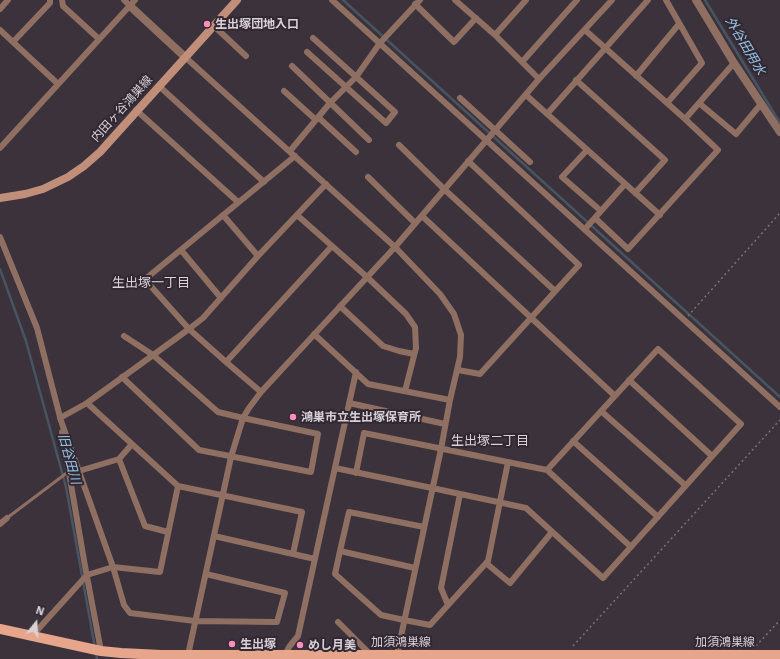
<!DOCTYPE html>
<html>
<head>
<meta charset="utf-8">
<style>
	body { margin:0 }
	#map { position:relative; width:780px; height:659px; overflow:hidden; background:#3b323c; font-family:"Work Sans",sans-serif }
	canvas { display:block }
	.north { position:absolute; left:16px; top:603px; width:40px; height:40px; -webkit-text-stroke:3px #312832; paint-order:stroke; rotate:18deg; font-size:11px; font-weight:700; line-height:16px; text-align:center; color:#d8d1d8 }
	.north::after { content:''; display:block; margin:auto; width:14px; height:18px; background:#d8d1d8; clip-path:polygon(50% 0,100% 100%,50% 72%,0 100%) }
</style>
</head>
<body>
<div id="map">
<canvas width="780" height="659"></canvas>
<div class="north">N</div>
</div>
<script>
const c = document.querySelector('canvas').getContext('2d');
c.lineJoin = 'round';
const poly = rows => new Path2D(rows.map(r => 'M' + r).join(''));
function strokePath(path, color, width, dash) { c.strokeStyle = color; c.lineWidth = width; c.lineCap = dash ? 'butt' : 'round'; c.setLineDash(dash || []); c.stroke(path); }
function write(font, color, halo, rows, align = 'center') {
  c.font = font + ' "Work Sans","Noto Sans JP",sans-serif'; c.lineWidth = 4; c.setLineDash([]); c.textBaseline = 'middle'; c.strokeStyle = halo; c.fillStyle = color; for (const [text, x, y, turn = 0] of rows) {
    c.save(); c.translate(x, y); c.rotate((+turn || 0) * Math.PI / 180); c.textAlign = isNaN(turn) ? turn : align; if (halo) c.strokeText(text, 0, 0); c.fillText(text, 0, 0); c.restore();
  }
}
strokePath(poly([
	[343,0,780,397],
	[705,0,780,123],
	[0,269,26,341,66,487,95,648],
	[96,653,97,659]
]), '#475462', 2.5);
strokePath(poly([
	[688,316,780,213],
	[573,646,780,420],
	[756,646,780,620]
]), '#7a717a', 1.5, [2, 3]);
strokePath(poly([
	[7,518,68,472]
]), '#8f6f62', 3);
strokePath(poly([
	[62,0,63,6,99,39],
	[124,0,130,6],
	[332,0,780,407],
	[455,0,495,35,539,79],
	[666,0,702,63,667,103],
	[415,4,454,42,476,18],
	[0,9,8,0],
	[214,26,246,56],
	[0,30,58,84],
	[585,30,685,119,718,150,628,249,595,218],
	[495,35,526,0],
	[13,42,50,3,50,0],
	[307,52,386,123,395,112,313,38],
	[185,57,395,247,440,294,454,314,461,335,460,357,450,400,441,449,397,655],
	[522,62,577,0],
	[292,66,369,140],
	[636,76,679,24],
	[576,80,665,160,635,193],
	[159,86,264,182],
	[284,91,316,120],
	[526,95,660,215],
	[460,98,530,162],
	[699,103,736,134,761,104],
	[136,110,238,202],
	[547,114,648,0],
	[318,117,356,152],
	[685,119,734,63],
	[399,145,444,189,555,291],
	[0,148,135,0],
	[587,150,562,177,601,211],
	[290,151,330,103,356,77,380,43,420,0],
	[368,177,415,223],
	[223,215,258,256],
	[297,215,367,277,406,314,415,327,416,348,405,391],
	[422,216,615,396],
	[585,229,625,184],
	[0,237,37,328,61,421],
	[181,250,221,298],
	[340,306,383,346,399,351,414,354],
	[314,334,368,384,450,400],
	[226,362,332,246],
	[458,370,480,374,579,265,468,161],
	[122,377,199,450,311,472,318,434,243,418,218,412,153,355,124,336],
	[629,380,712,456],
	[261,392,226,362,189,329,148,283,147,279,149,276,295,156],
	[87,403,178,486,302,512,293,554],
	[349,403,445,424],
	[601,411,685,485],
	[60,418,113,567,124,605,130,613,195,621,277,622,285,593,206,574],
	[60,418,87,403,189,329,203,318,258,256,326,184],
	[62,432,85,566,101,651],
	[573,441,658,517],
	[119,459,145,526,168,532],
	[335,468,432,488,526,508,603,578,741,424,658,349,547,470],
	[79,471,119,459,132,444],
	[356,473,364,433,547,470,631,547],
	[0,524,7,518],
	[214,536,315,559],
	[340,551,335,574,381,615,404,620,430,625,488,561,508,462],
	[486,563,510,583,552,532],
	[415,568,340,551,349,512,424,527],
	[448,605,441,588,460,494],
	[338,622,371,655],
	[32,636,87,575,113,567,160,572,178,486],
	[188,655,231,457,243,418,249,408,261,392,395,247,539,79,612,0],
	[285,655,289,647,298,636,356,372]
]), '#8f6f62', 6);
strokePath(poly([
	[696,0,734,63,780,132],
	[130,6,185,57]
]), '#8f6f62', 8);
strokePath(poly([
	[0,198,25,194,43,189,68,177,84,166,100,152,237,0]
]), '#c18e7a', 8);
strokePath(poly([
	[0,629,101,651,121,653,161,655,780,655]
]), '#e7a68c', 10);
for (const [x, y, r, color] of [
	[207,24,4,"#fe8ebc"],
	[293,417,4,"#fe8ebc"],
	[232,644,4,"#fe8ebc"],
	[300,645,4,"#fe8ebc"]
]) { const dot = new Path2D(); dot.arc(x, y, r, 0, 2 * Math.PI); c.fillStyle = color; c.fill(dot); strokePath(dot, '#312832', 1.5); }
write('bold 12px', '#d8d1d8', '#312832', [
	["生出塚団地入口",215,24],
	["鴻巣市立生出塚保育所",301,417],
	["生出塚",240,644],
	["めし月美",308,645]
], 'left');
write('12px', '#d8d1d8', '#312832', [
	["内田ヶ谷鴻巣線",122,109,-48],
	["加須鴻巣線",401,642],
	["加須鴻巣線",725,642]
]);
write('italic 13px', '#97c5e9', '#312832', [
	["外谷田用水",745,46,59],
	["旧谷田川",69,459,75]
]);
write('13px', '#d8d1d8', '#312832', [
	["生出塚一丁目",151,283],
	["生出塚二丁目",490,441]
]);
</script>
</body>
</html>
